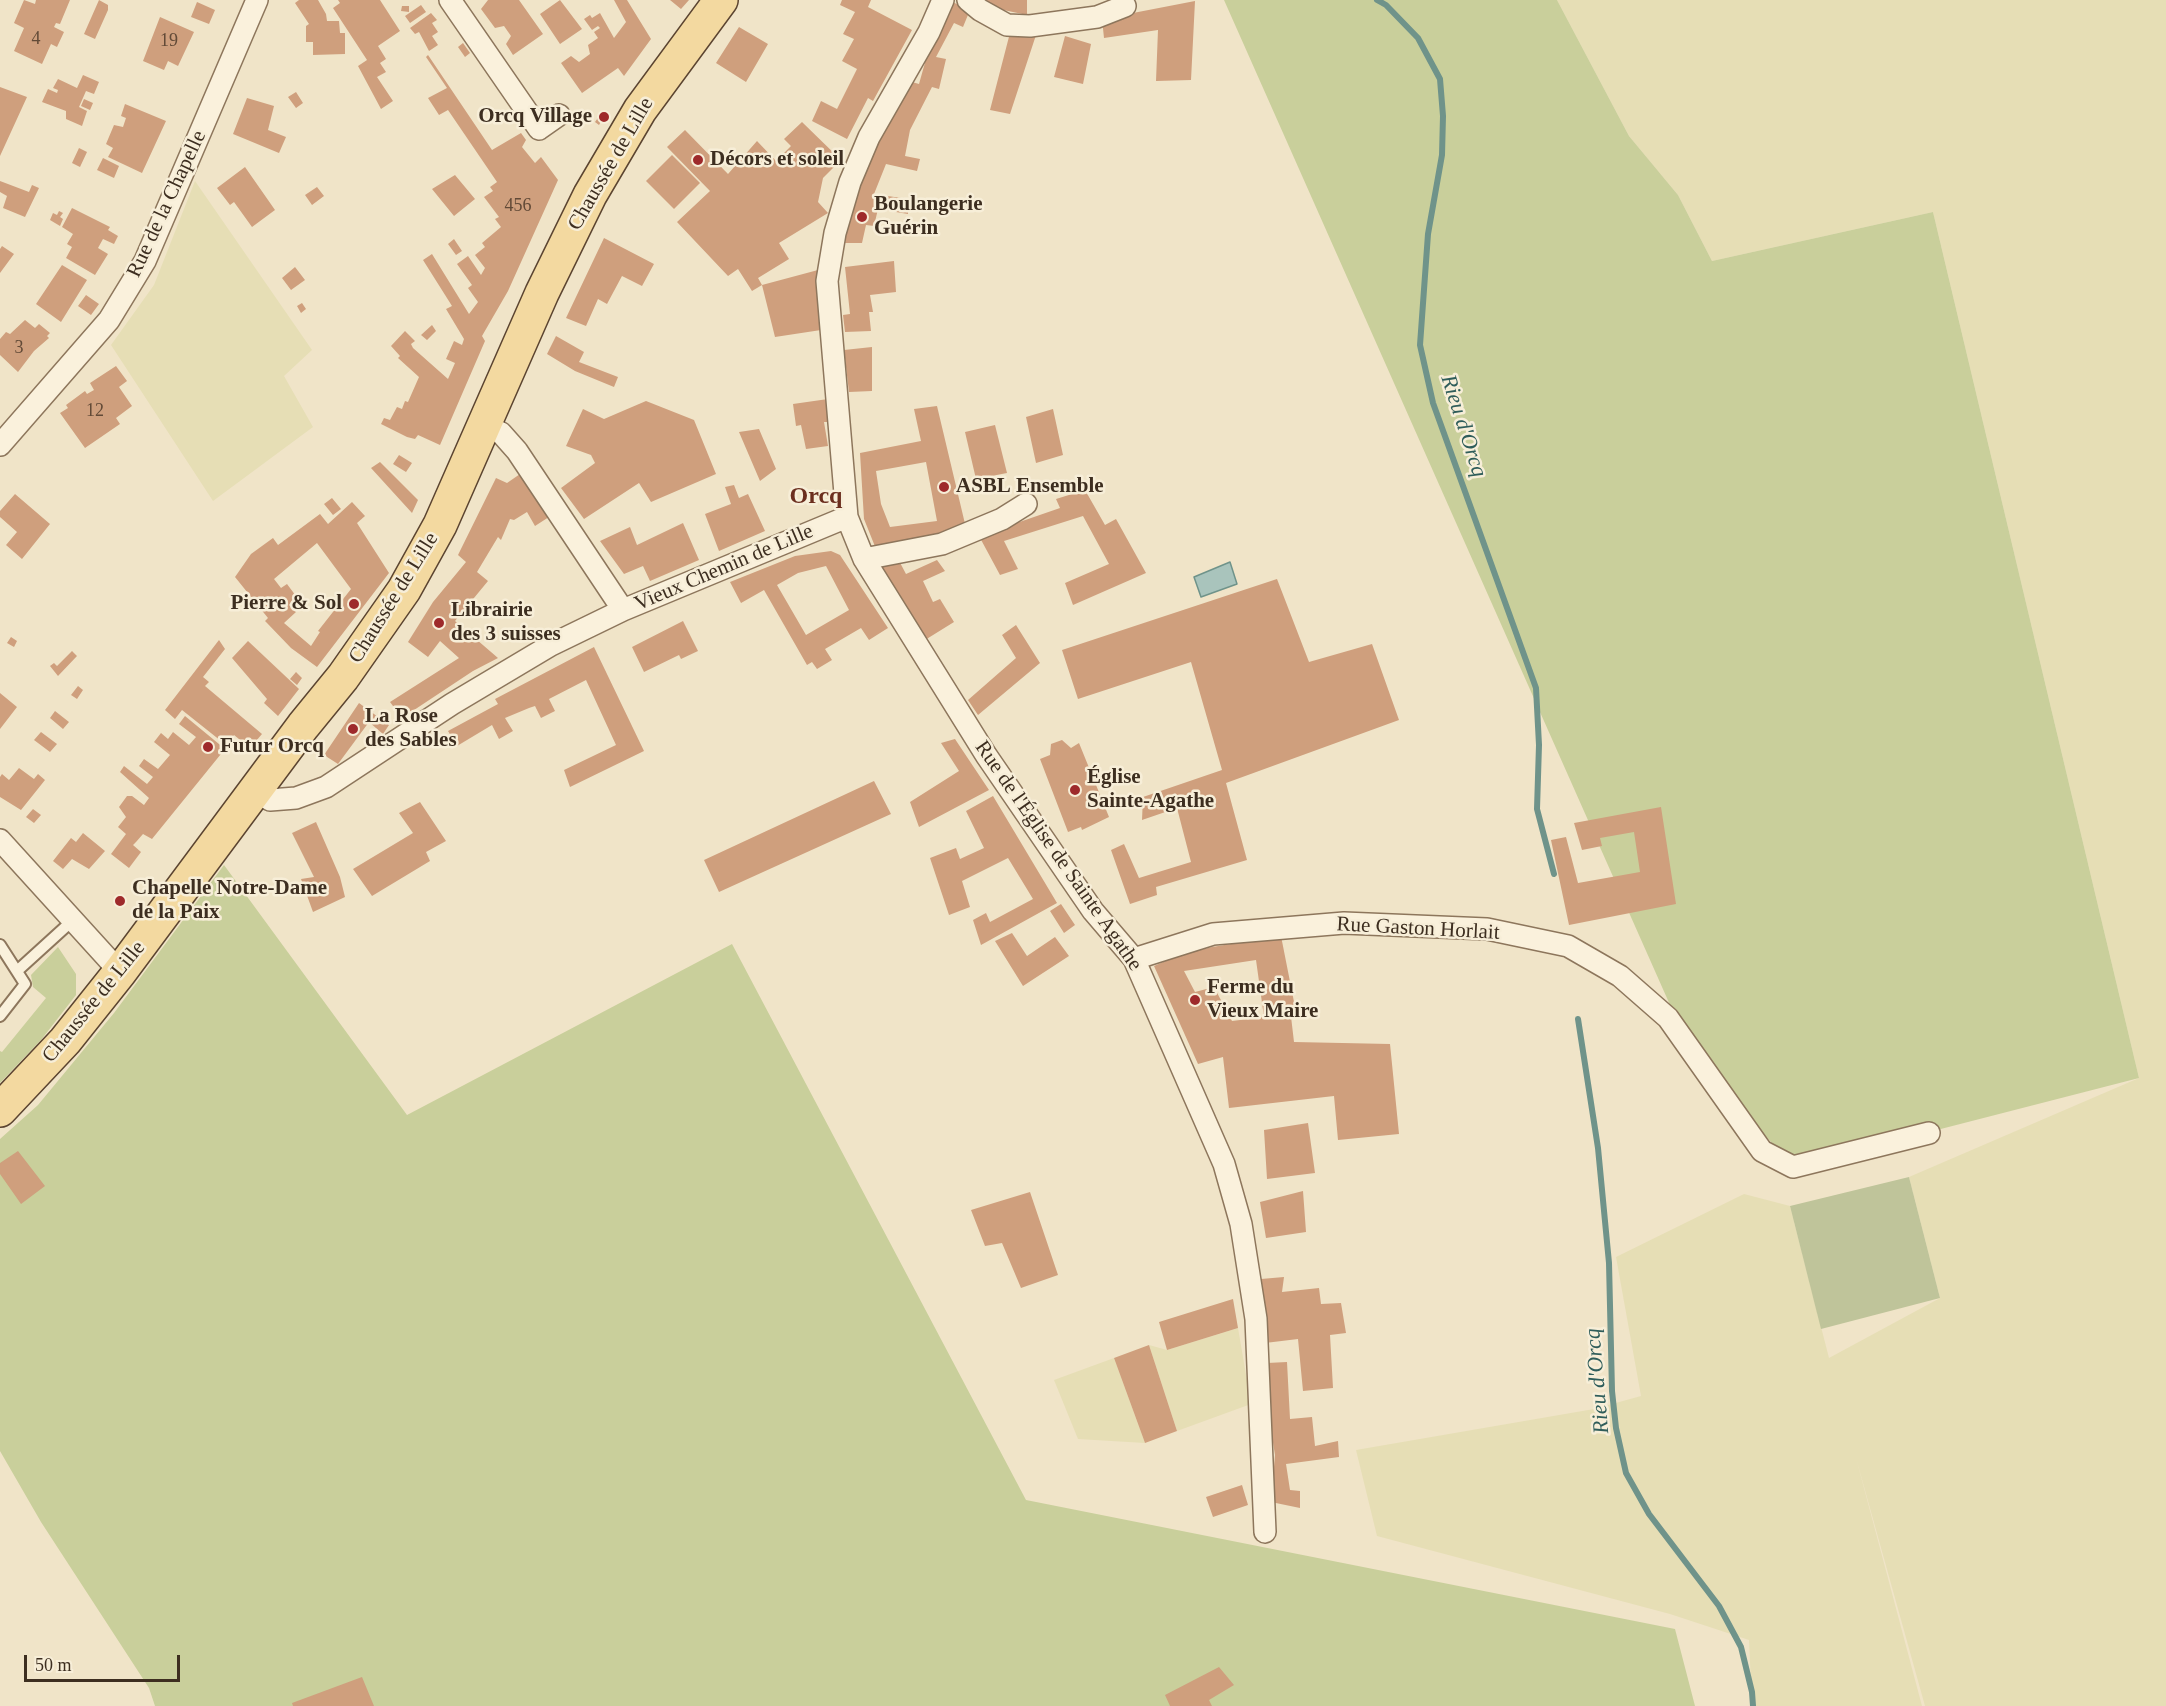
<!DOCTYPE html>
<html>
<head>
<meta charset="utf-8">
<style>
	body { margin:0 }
	#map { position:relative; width:2166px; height:1706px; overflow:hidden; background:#f0e4c8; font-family:Georgia,serif }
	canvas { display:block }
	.scale { position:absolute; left:24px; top:1655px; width:156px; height:27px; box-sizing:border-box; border:3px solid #3d2e20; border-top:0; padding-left:8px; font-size:18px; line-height:21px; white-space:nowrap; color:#3d2e20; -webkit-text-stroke:4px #f7eed8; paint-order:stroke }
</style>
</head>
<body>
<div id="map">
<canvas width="2166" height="1706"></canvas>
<div class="scale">50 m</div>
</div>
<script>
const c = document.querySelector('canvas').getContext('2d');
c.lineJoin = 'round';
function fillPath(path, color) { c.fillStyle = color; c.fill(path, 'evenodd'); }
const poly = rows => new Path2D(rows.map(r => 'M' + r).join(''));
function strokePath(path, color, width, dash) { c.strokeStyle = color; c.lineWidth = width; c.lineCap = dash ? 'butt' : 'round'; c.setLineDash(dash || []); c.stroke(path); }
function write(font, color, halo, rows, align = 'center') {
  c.font = font + ' Georgia,serif'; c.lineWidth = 5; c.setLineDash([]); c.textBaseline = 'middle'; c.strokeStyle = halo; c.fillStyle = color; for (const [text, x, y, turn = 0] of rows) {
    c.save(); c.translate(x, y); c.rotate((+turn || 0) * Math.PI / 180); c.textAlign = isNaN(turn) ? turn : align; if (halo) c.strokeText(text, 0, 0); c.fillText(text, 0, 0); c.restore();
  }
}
fillPath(poly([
	[1557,0,2166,0,2166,1706,1925,1706,1856,1458,1922,1706,1752,1706,1749,1640,1670,1614,1377,1536,1356,1450,1594,1409,1641,1396,1616,1257,1744,1194,1790,1206,1829,1358,1940,1298,1909,1177,2139,1078,1933,212,1712,261,1678,195,1629,136],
	[195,181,312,350,284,376,313,427,213,501,111,345,154,285],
	[1238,1328,1251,1404,1177,1431,1149,1345,1167,1350],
	[1114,1358,1145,1443,1078,1439,1054,1380]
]), '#e6deb5');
fillPath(poly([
	[1224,0,1557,0,1629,136,1678,195,1712,261,1933,212,2139,1078,1793,1167,1690,1050],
	[224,865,407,1115,732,944,1026,1500,1675,1629,1695,1706,155,1706,149,1688,41,1522,0,1451,0,1139,38,1105,114,1013],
	[58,947,76,974,76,995,41,1040,0,1083,0,1051,2,1052,46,998,33,987,31,975]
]), '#c9cf9b');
fillPath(poly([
	[1909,1177,1940,1298,1821,1329,1790,1206]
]), '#bfc49a');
const water = poly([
	[1230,562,1237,584,1201,597,1194,577,1230,562]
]);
fillPath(water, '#a9c4bc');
strokePath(water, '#6f938a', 1.5);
strokePath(poly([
	[1377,0,1386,5,1418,38,1440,79,1443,116,1442,155,1428,234,1420,345,1433,403,1536,688,1539,745,1537,809,1554,874],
	[1578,1019,1598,1148,1609,1263,1612,1391,1616,1428,1626,1473,1649,1514,1719,1606,1741,1647,1752,1692,1753,1706]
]), '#6f938a', 6);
fillPath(poly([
	[24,0,35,4,36,0,70,0,60,24,56,23,54,27,64,32,57,47,51,44,42,64,14,51,24,28,14,23],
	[99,0,108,5,108,10,95,39,84,34],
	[299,0,318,0,326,14,327,21,339,21,340,33,345,33,345,54,313,55,313,42,306,42,306,26,309,24,295,3],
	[338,0,380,0,400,31,378,46,386,59,380,63,386,72,377,77,393,101,381,109,358,66,367,60,333,8,340,3],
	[488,0,519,0,543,34,513,55,506,44,511,36,504,26,495,28,481,9],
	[560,0,582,29,560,44,540,14],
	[614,0,627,0,651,39,624,76,618,68,582,93,561,63,571,56,579,62,590,54,588,45,598,38,594,32,600,28,598,26,592,30,584,19,590,15,592,18,600,13,614,38,626,22],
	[670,0,689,0,681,9],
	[842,0,871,0,868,7,912,30,873,101,868,98,847,139,812,121,821,101,837,109,857,69,842,61,854,39,843,34,855,12,840,5],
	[948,0,970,10,963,27,954,23,936,57,946,59,939,89,932,87,910,130,905,156,920,159,917,171,886,164,874,194,908,199,908,214,878,209,874,226,866,225,862,243,845,243,851,204,905,80,919,84,928,52],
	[980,0,1027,0,1027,15,980,5],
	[1195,1,1191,80,1156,81,1158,30,1104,38,1102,19],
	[197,2,215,10,209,24,191,17],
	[421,5,426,12,410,23,405,16],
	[402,6,409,6,409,12,401,11],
	[431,13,437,20,432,23,438,32,432,36,438,45,429,51,419,32,415,34,410,28],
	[160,17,194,32,178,66,168,61,164,70,143,61],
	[739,27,768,44,746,82,716,63],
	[1011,29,1037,32,1010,114,990,110],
	[1065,36,1091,44,1083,84,1054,77],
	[463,43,470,53,465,57,458,47],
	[428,55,492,150,521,133,526,140,522,147,535,163,541,157,558,180,508,291,482,336,485,341,440,445,418,435,415,439,407,437,381,424,384,418,390,420,397,407,402,409,405,401,408,402,419,377,398,358,400,356,391,346,405,331,415,341,411,344,413,348,448,379,455,363,446,359,454,341,462,345,464,339,446,309,452,306,423,260,432,254,469,314,478,302,468,288,472,285,457,264,468,256,481,275,485,268,475,255,485,247,482,243,501,227,495,219,499,217,484,197,493,191,490,187,497,182,448,110,439,115,428,98,447,88,426,57],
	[83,75,99,82,94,94,86,91,79,107,87,111,82,126,66,119,66,111,42,102,48,89,57,93,58,90,53,88,58,79,77,88],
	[0,87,27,97,0,156],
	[296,92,303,103,296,108,288,97],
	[247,98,274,106,268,130,286,137,279,153,233,134],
	[84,99,93,103,90,110,81,106],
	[125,104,166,121,142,173,108,157,113,148,106,144,114,125,123,127,126,118,121,116],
	[600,115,603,118,599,125,595,122],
	[802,122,841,160,823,178,818,202,828,213,779,243,789,259,758,278,762,285,752,291,738,269,728,276,677,222,710,191,667,147,685,130,728,174,757,141,776,161,791,146,784,139],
	[79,148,87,152,80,167,72,163],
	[672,155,700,183,674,209,646,181],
	[103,158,119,166,114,178,97,170],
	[245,167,275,210,252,227,234,202,230,205,217,188],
	[455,175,475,199,454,216,432,189],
	[0,181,29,192,32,185,39,188,25,217,3,208,7,196,0,192],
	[317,187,324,196,312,205,305,195],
	[72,208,110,227,108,230,118,236,114,244,103,239,98,248,108,254,95,275,66,258,72,247,67,244,73,234,62,227],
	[59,211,63,213,60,217,63,219,60,226,50,220,53,213,57,215],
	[604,238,654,264,642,286,622,276,607,304,598,299,586,326,566,318],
	[454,239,462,251,456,255,448,244],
	[2,246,14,254,0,273,0,249],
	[894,261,896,292,870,295,873,312,869,312,871,331,845,332,843,315,850,314,845,267],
	[62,265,87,280,61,322,36,304],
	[295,267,305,280,291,290,282,278],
	[818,270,821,330,775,337,762,285],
	[86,295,99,304,91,315,78,306],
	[302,303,306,309,301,313,297,306],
	[25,320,35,328,39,324,50,333,47,336,49,338,34,351,18,372,0,355,0,339,6,332,10,334],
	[432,325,436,331,427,340,421,335],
	[556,336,584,352,579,362,618,377,614,387,575,371,547,354],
	[872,347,872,391,849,392,844,350],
	[116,366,127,381,119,387,132,406,116,418,120,424,85,448,60,413,68,408,66,405,85,391,87,394,94,390,90,383],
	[828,399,833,422,824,422,828,446,806,449,801,425,796,426,793,404],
	[646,401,694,420,716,474,651,502,639,483,584,519,561,488,595,463,591,455,566,446,583,409,604,419],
	[937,406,966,528,876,549,864,519,860,453,921,441,914,409],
	[926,462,937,521,890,527,881,504,876,471],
	[1053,409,1063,455,1036,463,1026,417],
	[995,425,1007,473,976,479,965,432],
	[759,429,776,469,760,481,739,432],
	[399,455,412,463,406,472,393,464],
	[380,462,418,500,412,513,371,468],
	[523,472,552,515,535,526,527,512,514,520,510,519,501,540,498,537,477,572,488,581,455,621,498,658,473,671,402,718,390,702,459,658,440,641,428,657,408,642,433,602,466,562,458,555,496,478,507,483],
	[734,485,739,498,748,494,765,531,719,551,705,514,731,504,725,487],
	[1085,490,1105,525,1116,519,1146,573,1073,605,1065,583,1109,564,1083,516,1004,541,1018,569,1000,575,979,536,1060,508,1056,499],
	[15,494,50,524,22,559,6,545,17,532,0,517,0,511],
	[332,498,341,509,333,515,324,504],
	[352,502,365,516,357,523,389,573,317,667,291,648,267,623,265,621,268,618,235,577,251,554,273,538,278,545,320,514,328,524],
	[317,543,351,589,318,631,320,632,311,646,284,623,296,612,289,605,296,596,287,584,281,588,274,579],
	[683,523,699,560,650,581,643,566,624,574,600,541,630,527,637,545],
	[831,551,840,555,888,628,869,640,861,628,825,649,832,660,817,669,812,662,807,665,764,590,741,603,730,582,795,556],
	[826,566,849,610,806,635,777,585,798,573],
	[897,557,906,574,937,560,945,571,923,581,933,602,940,599,954,622,925,640,881,565],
	[1277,579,1309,662,1372,644,1399,720,1226,783,1247,860,1156,887,1157,895,1130,904,1111,850,1124,844,1139,878,1191,862,1177,808,1142,820,1143,797,1222,770,1191,662,1078,699,1062,650],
	[683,621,698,651,681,659,679,655,644,672,632,647],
	[1016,625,1040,663,978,715,968,700,1016,658,1002,635],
	[11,637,17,641,14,647,7,643],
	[219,640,225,649,203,677,209,682,205,686,262,734,250,748,234,735,226,745,182,710,175,719,165,710],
	[248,641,299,689,278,716,264,703,267,699,232,658],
	[594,647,644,751,570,787,564,770,616,745,586,680,549,699,555,711,541,718,535,706,529,708,505,718,513,731,499,739,492,725,457,746,448,731,498,704,495,699],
	[72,651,77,656,58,676,50,666,54,663,57,666],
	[296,672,302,678,297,685,290,679],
	[78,686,83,690,77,699,71,695],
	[0,693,17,707,0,729],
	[359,703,389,725,383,734,369,722,338,764,324,755],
	[55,711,69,722,63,729,50,718],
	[185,716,225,749,152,839,143,834,136,842,133,845,141,852,129,868,111,854,126,834,118,827,126,817,119,807,127,796,132,796,144,805,149,798,120,772,124,766,147,784,153,777,139,766,144,759,158,769,170,755,154,742,161,733,168,739,173,732,189,745,196,737,179,724],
	[41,732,57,744,50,752,34,740],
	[955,739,989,790,919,827,910,802,959,771,941,743],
	[1062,740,1071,748,1079,743,1109,817,1082,830,1081,827,1068,832,1040,759,1050,755,1051,744],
	[19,768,34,779,38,774,45,780,21,810,0,797,0,777,2,774,9,780],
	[874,781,891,814,719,892,704,860],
	[993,796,1057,903,981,945,973,920,986,913,990,922,1033,899,1008,858,962,881,970,907,949,915,930,858,956,848,960,859,984,848,966,811],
	[420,802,446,841,426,852,430,861,372,896,353,869,413,833,399,813],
	[1661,807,1676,904,1569,925,1551,840,1566,837,1578,883,1640,872,1634,832,1600,838,1602,846,1582,850,1574,823],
	[33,809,41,815,34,823,26,817],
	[316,822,340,877,345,897,313,912,301,879,314,877,292,833],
	[83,833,105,851,89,869,72,859,63,869,53,861,71,838,76,842],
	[1061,904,1075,925,1064,933,1050,911],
	[1012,933,1027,956,1055,937,1069,956,1023,986,995,941],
	[1281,936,1295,1007,1290,1008,1294,1042,1390,1044,1399,1134,1338,1140,1334,1096,1229,1108,1223,1057,1198,1064,1154,966,1177,956,1212,947],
	[1256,960,1264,1017,1232,1021,1214,987,1195,992,1184,971],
	[1308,1123,1315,1173,1267,1179,1264,1130],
	[18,1151,45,1186,21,1204,0,1174,0,1163],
	[1303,1191,1306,1232,1266,1238,1260,1202],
	[1030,1192,1058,1275,1021,1288,1002,1243,985,1246,971,1210],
	[1284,1277,1282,1292,1319,1288,1321,1304,1341,1303,1346,1333,1330,1335,1333,1388,1303,1391,1298,1339,1265,1343,1261,1279],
	[1233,1299,1238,1328,1167,1350,1159,1322],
	[1149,1345,1177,1431,1145,1443,1114,1358],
	[1287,1362,1290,1419,1312,1417,1315,1446,1338,1441,1339,1457,1286,1464,1290,1490,1300,1491,1300,1508,1271,1502,1275,1455,1270,1424,1267,1363],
	[1242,1485,1248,1505,1213,1517,1206,1497],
	[1219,1667,1234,1685,1209,1700,1212,1706,1170,1706,1165,1695],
	[362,1677,374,1706,293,1706,292,1703]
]), '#cf9f7d');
const service = poly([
	[0,945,25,984,0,1016],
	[17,971,72,921]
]);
const minor = poly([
	[450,0,539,129,559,115],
	[943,0,929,32,869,137,850,182,835,233,827,281,847,517,864,559,986,755,1093,911,1134,959,1224,1164,1241,1224,1256,1319,1265,1532],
	[968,0,980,10,1007,25,1030,26,1097,17,1125,6],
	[485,425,501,433,517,451,623,610],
	[0,445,109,320,145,261,257,0],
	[864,559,942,544,1002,519,1026,504],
	[255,791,270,800,296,798,326,787,452,704,551,645,623,610,847,517],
	[0,840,120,972],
	[1134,959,1213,934,1344,923,1487,929,1568,946,1620,976,1668,1018,1762,1151,1793,1167,1929,1133]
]);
const primary = poly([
	[0,1110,65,1041,120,972,303,726,343,677,404,590,440,525,542,293,590,195,640,110,721,0]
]);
strokePath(service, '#8d765c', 14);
strokePath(minor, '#8d765c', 24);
strokePath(primary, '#5b4430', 36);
strokePath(service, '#faf1dc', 10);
strokePath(minor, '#faf1dc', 21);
strokePath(primary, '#f3d9a0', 33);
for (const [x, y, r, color] of [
	[604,117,6,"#9e2a2b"],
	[698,160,6,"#9e2a2b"],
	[862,217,6,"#9e2a2b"],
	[944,487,6,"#9e2a2b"],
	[354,604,6,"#9e2a2b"],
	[439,623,6,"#9e2a2b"],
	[353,729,6,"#9e2a2b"],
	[208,747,6,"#9e2a2b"],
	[1075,790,6,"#9e2a2b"],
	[120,901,6,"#9e2a2b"],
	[1195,1000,6,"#9e2a2b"]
]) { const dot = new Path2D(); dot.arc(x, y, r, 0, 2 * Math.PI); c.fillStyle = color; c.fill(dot); strokePath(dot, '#f7eed8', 2); }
write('18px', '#624a37', null, [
	["4",36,39],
	["19",169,41],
	["456",518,206],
	["3",19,348],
	["12",95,411]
]);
write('bold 21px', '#3d2e20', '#f7eed8', [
	["Orcq Village",592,117,"right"],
	["Décors et soleil",710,160],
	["Boulangerie",874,205],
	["Guérin",874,229],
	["ASBL Ensemble",956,487],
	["Pierre & Sol",342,604,"right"],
	["Librairie",451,611],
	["des 3 suisses",451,635],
	["La Rose",365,717],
	["des Sables",365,741],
	["Futur Orcq",220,747],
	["Église",1087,778],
	["Sainte-Agathe",1087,802],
	["Chapelle Notre-Dame",132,889],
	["de la Paix",132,913],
	["Ferme du",1207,988],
	["Vieux Maire",1207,1012]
], 'left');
write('21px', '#3d2e20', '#f7eed8', [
	["Chaussée de Lille",611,164,-60],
	["Rue de la Chapelle",167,204,-65],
	["Vieux Chemin de Lille",724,568,-23],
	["Chaussée de Lille",394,598,-58],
	["Rue de l'Église de Sainte Agathe",1058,856,55],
	["Rue Gaston Horlait",1418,929,3],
	["Chaussée de Lille",94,1002,-51]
]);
write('italic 22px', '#2f5d5a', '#f7eed8', [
	["Rieu d'Orcq",1463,426,72],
	["Rieu d'Orcq",1598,1381,-95]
]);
write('bold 24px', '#6b2e1e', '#f7eed8', [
	["Orcq",816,497]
]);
</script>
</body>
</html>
